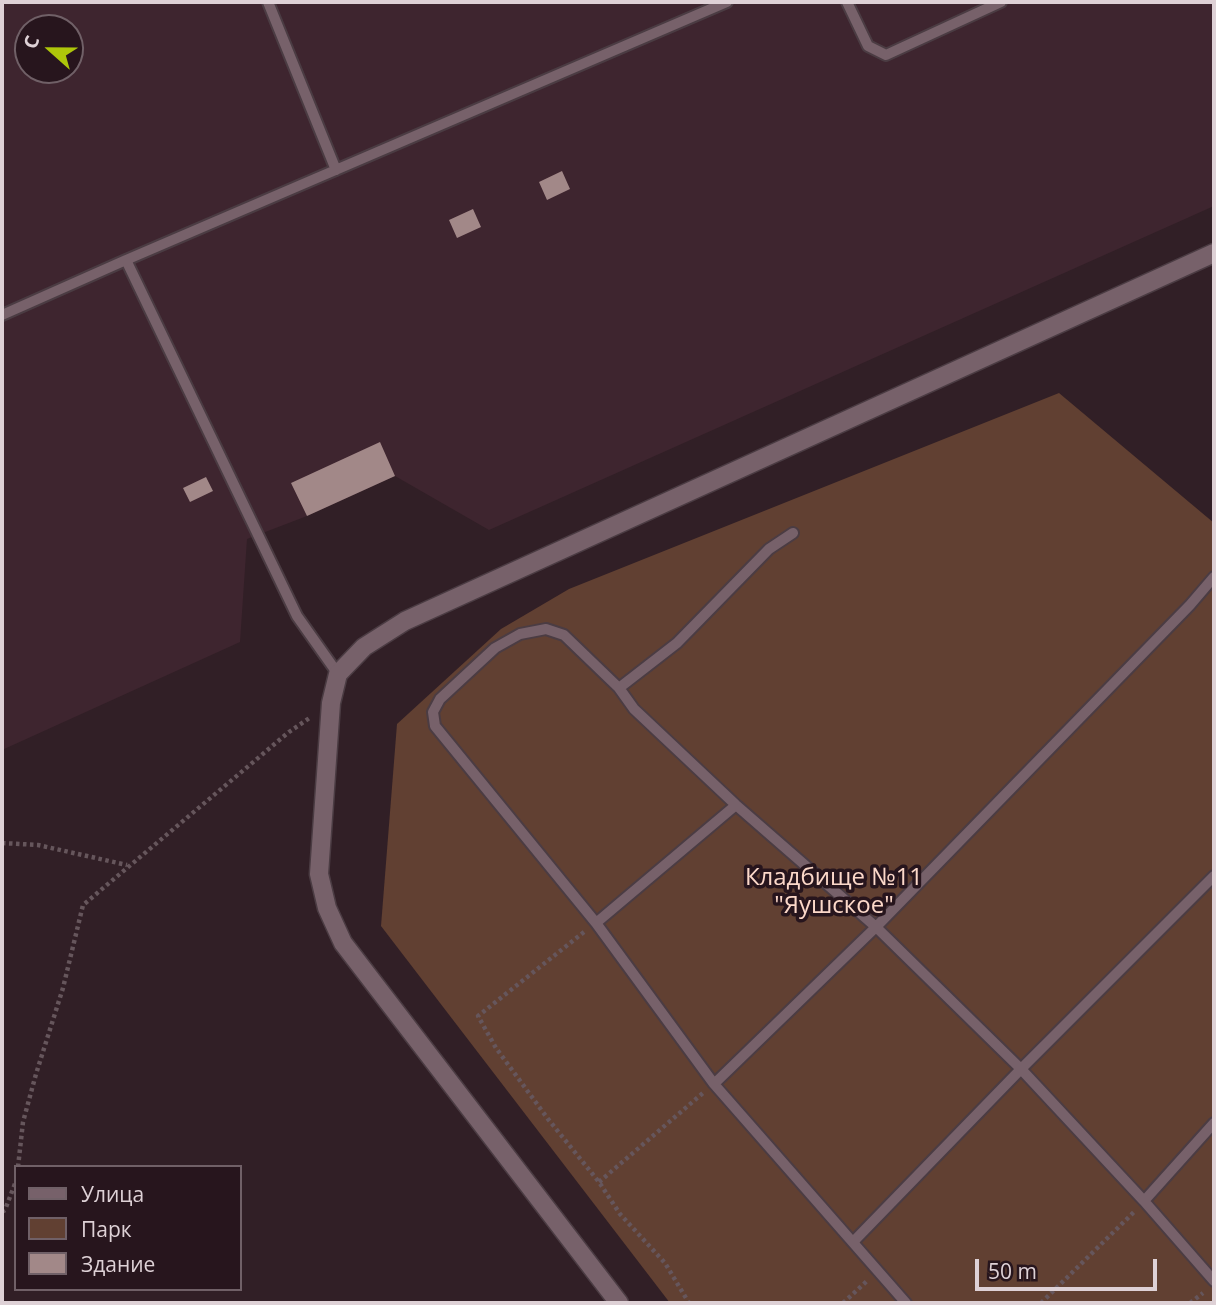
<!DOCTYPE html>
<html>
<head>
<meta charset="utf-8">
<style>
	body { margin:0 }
	#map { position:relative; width:1216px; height:1305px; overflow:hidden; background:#311f26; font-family:"Open Sans",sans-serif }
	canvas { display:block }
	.frame { position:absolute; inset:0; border:4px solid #ded1d6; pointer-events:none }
	.legend { position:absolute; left:14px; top:1165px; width:228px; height:126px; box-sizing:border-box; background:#27151d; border:2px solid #706067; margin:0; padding:9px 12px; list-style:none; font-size:21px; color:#ded1d6 }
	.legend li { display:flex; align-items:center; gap:14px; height:35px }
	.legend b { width:35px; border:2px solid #706067 }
	.north { position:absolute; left:14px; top:14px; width:70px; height:70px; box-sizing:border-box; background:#27151d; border:2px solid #706067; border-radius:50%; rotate:291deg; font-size:19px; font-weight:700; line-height:28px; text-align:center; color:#ded1d6 }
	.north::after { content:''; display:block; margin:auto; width:24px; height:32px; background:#aec60a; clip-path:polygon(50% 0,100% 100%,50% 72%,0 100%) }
	.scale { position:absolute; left:975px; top:1259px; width:182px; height:32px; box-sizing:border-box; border:4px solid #ded1d6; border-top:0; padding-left:9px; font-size:21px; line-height:24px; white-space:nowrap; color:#ded1d6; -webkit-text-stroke:5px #27151d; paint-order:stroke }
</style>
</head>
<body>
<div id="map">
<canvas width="1216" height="1305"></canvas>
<div class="frame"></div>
<ul class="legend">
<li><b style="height:9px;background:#77616a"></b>Улица</li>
<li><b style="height:19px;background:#614032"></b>Парк</li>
<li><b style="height:19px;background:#a28888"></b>Здание</li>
</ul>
<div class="north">С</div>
<div class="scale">50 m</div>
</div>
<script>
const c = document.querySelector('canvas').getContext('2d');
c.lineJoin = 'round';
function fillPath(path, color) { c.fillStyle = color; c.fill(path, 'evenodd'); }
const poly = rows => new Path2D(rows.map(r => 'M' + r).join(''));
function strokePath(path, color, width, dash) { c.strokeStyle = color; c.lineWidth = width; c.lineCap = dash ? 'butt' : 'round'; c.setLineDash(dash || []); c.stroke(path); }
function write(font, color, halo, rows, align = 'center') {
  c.font = font + ' "Open Sans",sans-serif'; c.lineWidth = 7; c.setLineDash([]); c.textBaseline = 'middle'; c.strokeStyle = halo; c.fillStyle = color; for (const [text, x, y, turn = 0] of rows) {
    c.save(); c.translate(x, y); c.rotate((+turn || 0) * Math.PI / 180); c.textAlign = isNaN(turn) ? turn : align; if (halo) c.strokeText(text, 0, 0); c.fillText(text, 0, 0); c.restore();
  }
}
fillPath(poly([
	[2,2,1214,2,1214,206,489,530,395,476,307,516,247,539,240,642,2,750],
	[28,28,70,28,70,70,28,70]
]), '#3e252f');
fillPath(poly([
	[1059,393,1214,523,1214,1303,670,1303,381,926,397,724,501,629,569,589]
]), '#614032');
fillPath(poly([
	[562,171,570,189,547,200,539,182],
	[473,209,481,227,457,238,449,220],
	[380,442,395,476,307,516,291,483],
	[206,477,213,491,190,502,183,488]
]), '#a28888');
const service = poly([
	[268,2,336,170],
	[847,2,868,46,886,55,1001,2],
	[126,260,727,2],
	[2,315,126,260,297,616,338,674],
	[619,688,677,643,769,549,793,533],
	[596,923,736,805],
	[714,1084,876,927,1190,605,1214,577],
	[1144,1201,1214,1123],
	[854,1241,1021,1069,1214,876],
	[906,1303,714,1084,596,923,435,726,433,712,440,699,495,648,520,634,546,629,564,635,619,688,634,709,736,805,876,927,1021,1069,1144,1201,1214,1281]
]);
const minor = poly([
	[619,1303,343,943,327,908,319,874,331,703,338,674,364,647,405,621,1214,253]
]);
strokePath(service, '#4b3c43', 14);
strokePath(minor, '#4b3c43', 21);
strokePath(poly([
	[2,843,38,845,127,865],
	[584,932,478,1016,496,1048,548,1119,599,1182,620,1214,665,1263,689,1303],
	[18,1167,23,1122,36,1074,63,988,83,905,289,732,311,717],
	[599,1182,703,1093],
	[2,1212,5,1210,16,1181],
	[843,1303,867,1281],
	[1041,1303,1134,1212],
	[1190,1303,1203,1293]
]), '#66565c', 4.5, [3.5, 3.5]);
strokePath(service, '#77616a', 10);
strokePath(minor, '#77616a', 18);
write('24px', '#fcd8c9', '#27151d', [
	["Кладбище №11",834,878],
	["\"Яушское\"",834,906]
]);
</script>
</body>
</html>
